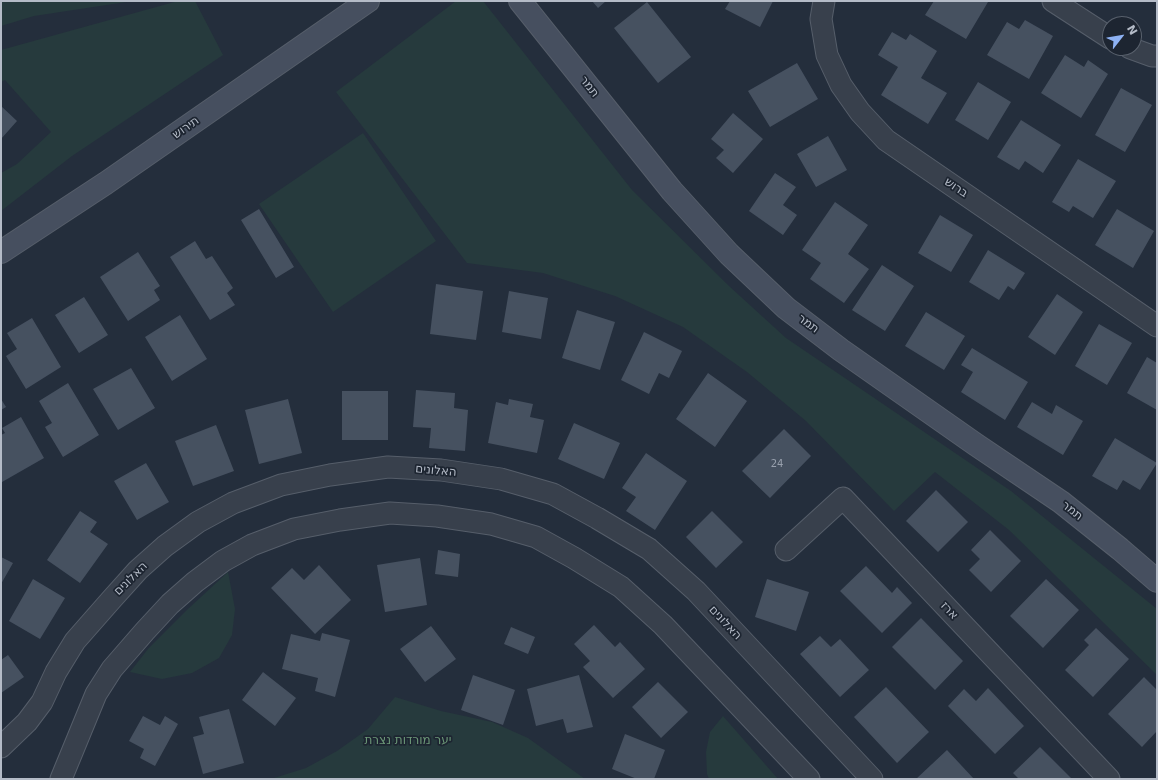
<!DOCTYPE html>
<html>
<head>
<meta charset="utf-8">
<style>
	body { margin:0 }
	#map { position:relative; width:1158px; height:780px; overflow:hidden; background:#242e3c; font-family:"DejaVu Sans",sans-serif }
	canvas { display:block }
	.frame { position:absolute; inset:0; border:2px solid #b4bbc7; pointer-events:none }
	.north { position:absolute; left:1102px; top:16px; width:40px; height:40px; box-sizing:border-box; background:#1d2531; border:1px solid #59616d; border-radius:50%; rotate:59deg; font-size:11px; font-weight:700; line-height:16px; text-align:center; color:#b4bbc7 }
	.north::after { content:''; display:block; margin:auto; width:14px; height:18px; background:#8db1f3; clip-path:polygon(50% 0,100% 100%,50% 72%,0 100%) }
</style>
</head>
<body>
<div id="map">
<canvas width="1158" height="780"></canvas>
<div class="frame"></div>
<div class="north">N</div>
</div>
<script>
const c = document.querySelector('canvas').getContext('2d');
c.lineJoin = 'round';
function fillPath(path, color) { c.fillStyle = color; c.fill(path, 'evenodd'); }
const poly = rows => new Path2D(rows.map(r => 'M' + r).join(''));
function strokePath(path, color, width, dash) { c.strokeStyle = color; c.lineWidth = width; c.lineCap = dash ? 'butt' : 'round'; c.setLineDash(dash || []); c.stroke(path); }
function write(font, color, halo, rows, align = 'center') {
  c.font = font + ' "DejaVu Sans","Noto Sans Hebrew",sans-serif'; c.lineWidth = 3.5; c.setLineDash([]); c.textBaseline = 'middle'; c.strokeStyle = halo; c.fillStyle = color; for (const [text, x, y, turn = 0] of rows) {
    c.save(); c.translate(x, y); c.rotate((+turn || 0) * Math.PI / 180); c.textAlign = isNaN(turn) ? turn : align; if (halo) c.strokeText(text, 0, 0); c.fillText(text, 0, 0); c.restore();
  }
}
fillPath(poly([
	[1,1,133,1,34,16,1,26],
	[178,1,195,1,223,55,72,156,1,211,1,173,17,164,51,132,5,80,1,82,1,50],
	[456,1,483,1,632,190,729,286,786,338,1011,491,1157,609,1157,675,1009,530,935,472,894,511,806,421,747,372,683,327,615,296,543,273,467,263,336,92],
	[363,133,436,241,333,312,259,204],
	[228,572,235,609,232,635,219,658,192,673,162,679,130,672,148,649,189,608],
	[395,697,441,711,492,722,528,738,585,779,271,779,306,768,337,751,368,729],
	[723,716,778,779,709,779,707,774,706,752,710,732]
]), '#263a3d');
fillPath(poly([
	[592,1,606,1,598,8],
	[730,1,773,1,760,27,725,9],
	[934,1,985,1,988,2,966,39,925,15],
	[647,2,691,57,658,83,614,28],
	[1025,20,1053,36,1029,79,987,55,1007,22,1019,29],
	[892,32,906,40,910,34,937,51,921,78,947,93,928,124,881,95,898,67,878,55],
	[1065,55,1084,67,1088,60,1108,74,1081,118,1041,93],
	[797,63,818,99,770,127,748,91],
	[978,82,1011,102,988,140,955,120],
	[1121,88,1152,105,1125,152,1095,135],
	[1,106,17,121,1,139],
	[733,113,763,139,733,173,716,158,724,150,711,139],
	[1021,120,1061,145,1043,173,1025,161,1019,170,997,157],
	[828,136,847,170,816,187,797,154],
	[1078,159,1116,181,1093,218,1073,206,1069,212,1052,202],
	[775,173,796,187,783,205,797,215,783,235,749,211],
	[835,202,868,225,848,254,869,269,844,303,810,279,821,263,802,250],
	[259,209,294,267,276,278,241,220],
	[1117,209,1154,231,1133,268,1095,245],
	[940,215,973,235,951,272,918,253],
	[195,241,206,259,212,256,233,288,227,293,235,305,210,320,170,257],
	[988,250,1025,273,1014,290,1008,286,999,300,969,282],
	[138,252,160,286,154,290,160,300,128,321,100,277],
	[882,265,914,286,885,331,852,310],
	[436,284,483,291,476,340,430,334],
	[509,291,548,298,541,339,502,332],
	[1057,294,1083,312,1055,355,1028,337],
	[84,297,108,335,79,353,55,315],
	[577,310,615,322,600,370,562,358],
	[926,312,965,336,944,370,905,346],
	[180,315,207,359,172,381,145,337],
	[32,318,61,367,26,389,6,356,17,349,7,333],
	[1099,324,1132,343,1107,385,1075,366],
	[644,332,682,351,669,378,659,373,649,394,621,380],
	[972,348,1028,382,1005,420,961,392,973,372,961,365],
	[1147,357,1157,363,1157,410,1127,393],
	[131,368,155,408,118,430,93,389],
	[708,373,747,401,715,447,676,419],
	[68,383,99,435,63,457,45,427,52,423,39,401],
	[416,390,455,393,454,408,468,410,465,451,429,448,431,428,413,427],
	[342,391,388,391,388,440,342,440],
	[1,399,6,407,1,410],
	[288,399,302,453,259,464,245,410],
	[509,399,533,404,530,417,544,420,537,453,488,443,496,402,508,405],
	[1032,402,1052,414,1056,405,1083,421,1063,455,1017,427],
	[21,417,44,458,2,482,1,435,5,433,2,428],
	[574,423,620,443,604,479,558,459],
	[216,425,234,471,193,486,175,441],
	[784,429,811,456,770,498,742,471],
	[1115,438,1157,463,1140,490,1123,480,1117,490,1092,476],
	[646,453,687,481,655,530,626,511,636,497,622,488],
	[146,463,169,502,137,520,114,481],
	[936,490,968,522,938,552,906,521],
	[80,511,97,522,90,532,108,544,80,583,47,560],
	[712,511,743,542,716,568,686,537],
	[990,530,1021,561,991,592,969,570,980,559,971,550],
	[438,550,460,554,458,577,435,574],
	[1,557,13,563,1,584],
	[420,558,427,605,385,612,377,565],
	[319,565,351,600,315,634,271,588,292,568,304,580],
	[866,566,892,593,897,587,912,603,882,633,840,591],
	[33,579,65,598,40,639,9,621],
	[767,579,809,592,796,631,755,617],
	[1046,579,1079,610,1043,648,1010,616],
	[921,618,963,661,935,690,892,647],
	[594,625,615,647,620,642,645,669,613,698,583,667,590,661,574,644],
	[431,626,456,659,425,682,400,649],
	[511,627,535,637,528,654,504,644],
	[1096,628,1129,659,1093,697,1065,670,1089,645,1084,640],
	[322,633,350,640,335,697,315,691,318,678,282,669,291,634,320,641],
	[820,636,831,647,840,639,869,670,840,697,800,654],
	[8,655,24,677,1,693,1,660],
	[263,672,296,698,275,726,242,700],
	[473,675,515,690,503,725,461,710],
	[579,675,593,727,567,733,563,719,536,726,527,689],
	[1144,677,1157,690,1157,731,1142,747,1108,714],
	[658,682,688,712,661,738,632,707],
	[886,687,929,732,897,763,854,717],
	[988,688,1024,726,995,754,948,706,964,689,976,701],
	[229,709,244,763,203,774,193,737,204,734,199,717],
	[143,716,160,725,165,716,178,724,155,766,140,758,144,749,129,741],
	[625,734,665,750,654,779,637,779,612,769],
	[1040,747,1072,779,1019,779,1013,773],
	[947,750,974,779,916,779]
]), '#465160');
const street = poly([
	[824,1,821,19,827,55,841,85,860,112,886,140,1157,326],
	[1053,1,1110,38],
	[1130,48,1152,56,1157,56],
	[786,550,843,498,1109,779],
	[1,747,27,722,42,702,56,672,75,641,111,600,138,570,165,546,198,522,233,503,281,485,330,475,388,467,441,470,501,479,553,494,597,518,649,549,696,591,872,779],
	[61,779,96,694,112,669,145,631,170,604,195,582,223,561,252,545,294,529,340,520,390,513,437,516,491,524,536,537,574,558,621,587,663,625,809,779]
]);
const secondary = poly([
	[520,1,672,191,729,254,786,308,841,350,975,444,1061,502,1120,549,1157,581],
	[1,252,106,183,368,1]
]);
strokePath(street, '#565e6a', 23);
strokePath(secondary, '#565e6a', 24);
strokePath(street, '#38404c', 21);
strokePath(secondary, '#464f5f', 22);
write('10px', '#98a0ad', null, [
	["24",777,464]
]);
write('12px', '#b4bbc7', '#1d2531', [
	["תמר",589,87,51],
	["תירוש",186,128,-35],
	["ברוש",956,188,34],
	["תמר",808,324,37],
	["האלונים",436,471,5],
	["תמר",1072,511,38],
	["האלונים",131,579,-45],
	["ארז",949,611,46],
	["האלונים",725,623,47]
]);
write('12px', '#6c9777', '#1d2531', [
	["יער מורדות נצרת",408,741]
]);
</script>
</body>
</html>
